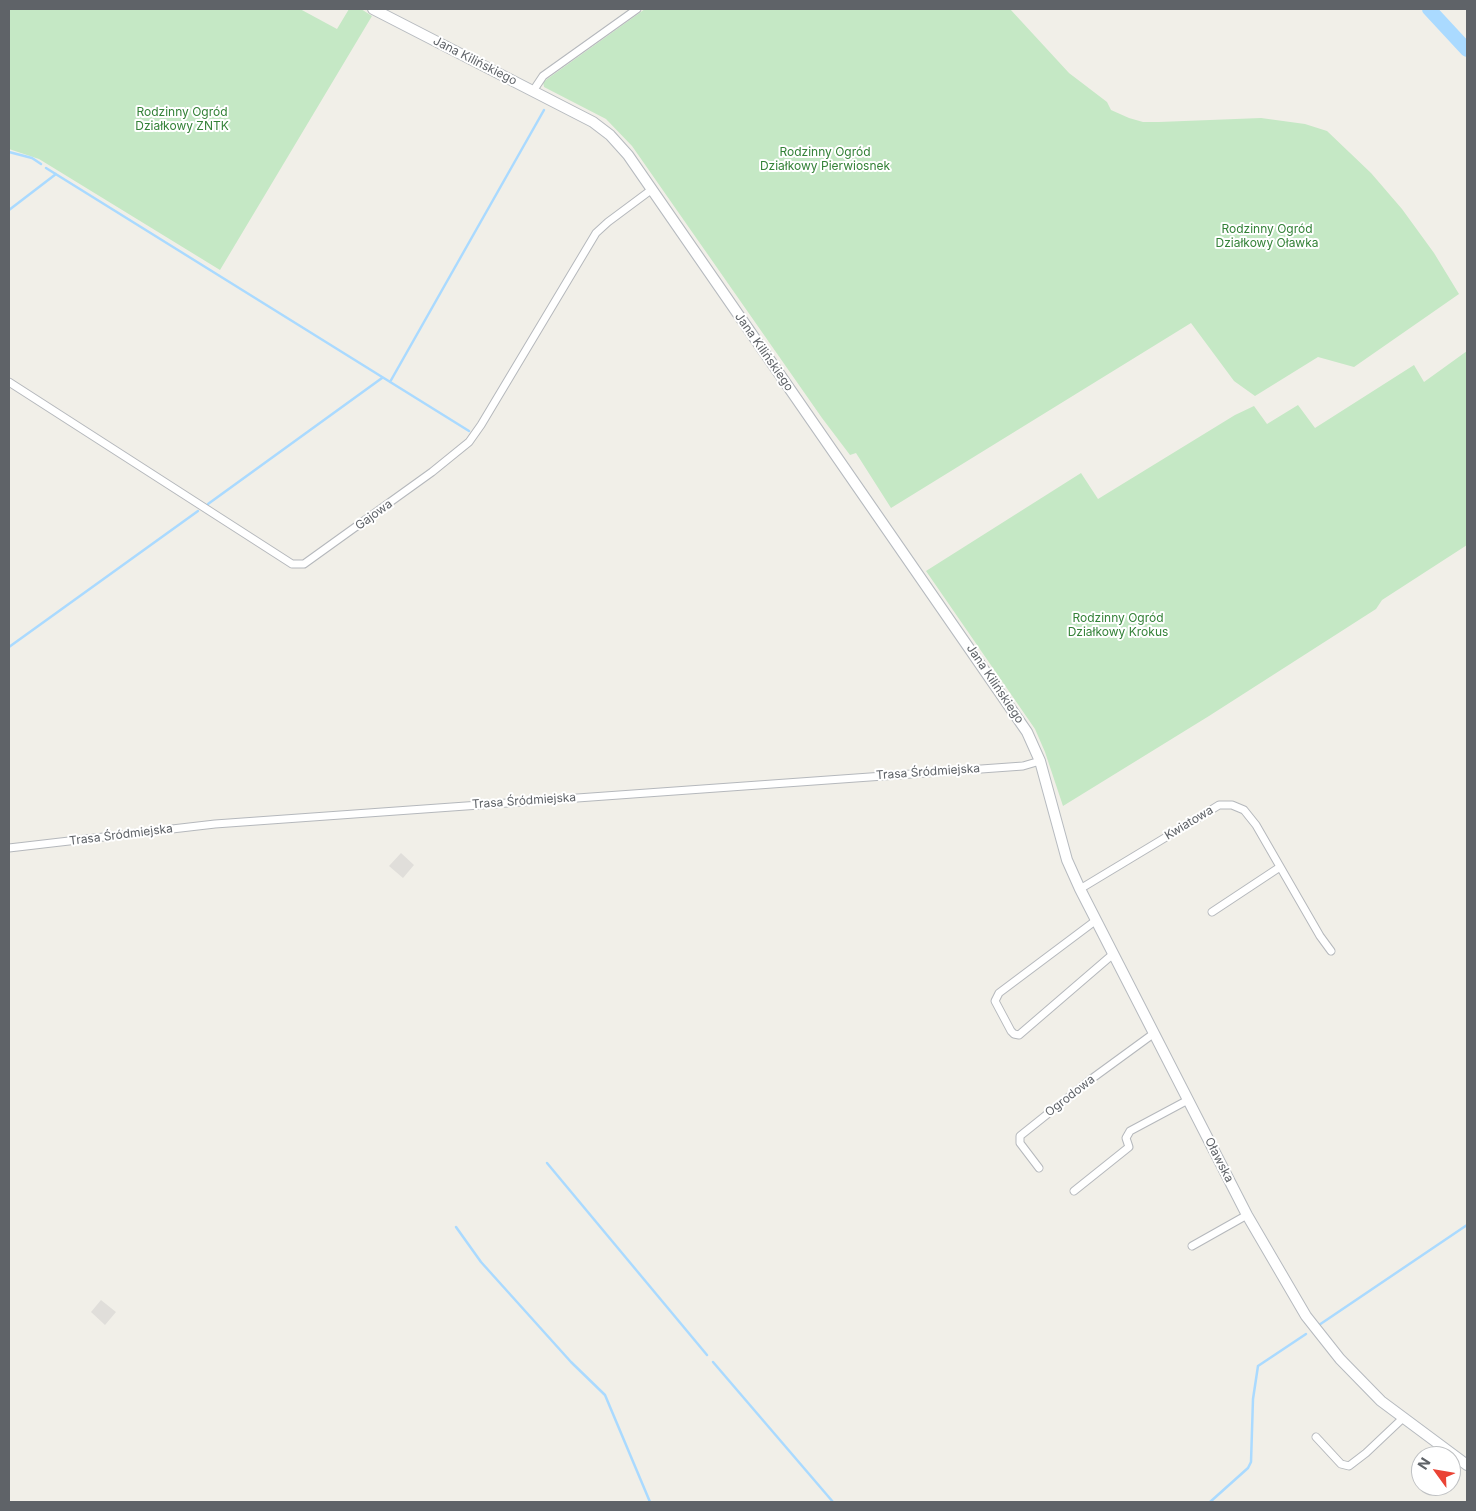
<!DOCTYPE html>
<html>
<head>
<meta charset="utf-8">
<style>
	body { margin:0 }
	#map { position:relative; width:1476px; height:1511px; overflow:hidden; background:#f1efe8; font-family:Inter,sans-serif }
	canvas { display:block }
	.frame { position:absolute; inset:0; border:10px solid #5f6368; pointer-events:none }
	.north { position:absolute; left:1411px; top:1446px; width:50px; height:50px; box-sizing:border-box; background:#fff; border:1px solid #bfc1c3; border-radius:50%; rotate:302deg; font-size:14px; font-weight:700; line-height:20px; text-align:center; color:#5f6368 }
	.north::after { content:''; display:block; margin:auto; width:18px; height:22px; background:#ea4335; clip-path:polygon(50% 0,100% 100%,50% 72%,0 100%) }
</style>
</head>
<body>
<div id="map">
<canvas width="1476" height="1511"></canvas>
<div class="frame"></div>
<div class="north">N</div>
</div>
<script>
const c = document.querySelector('canvas').getContext('2d');
c.lineJoin = 'round';
function fillPath(path, color) { c.fillStyle = color; c.fill(path, 'evenodd'); }
const poly = rows => new Path2D(rows.map(r => 'M' + r).join(''));
function strokePath(path, color, width, dash) { c.strokeStyle = color; c.lineWidth = width; c.lineCap = dash ? 'butt' : 'round'; c.setLineDash(dash || []); c.stroke(path); }
function write(font, color, halo, rows, align = 'center') {
  c.font = font + ' Inter,sans-serif'; c.lineWidth = 4; c.setLineDash([]); c.textBaseline = 'middle'; c.strokeStyle = halo; c.fillStyle = color; for (const [text, x, y, turn = 0] of rows) {
    c.save(); c.translate(x, y); c.rotate((+turn || 0) * Math.PI / 180); c.textAlign = isNaN(turn) ? turn : align; if (halo) c.strokeText(text, 0, 0); c.fillText(text, 0, 0); c.restore();
  }
}
fillPath(poly([
	[401,853,414,865,403,878,389,866],
	[101,1300,116,1312,105,1325,91,1312]
]), '#e0deda');
fillPath(poly([
	[9,9,300,9,337,29,349,9,361,9,372,16,220,270,39,159,9,149],
	[645,9,1010,9,1069,73,1107,102,1111,110,1129,118,1143,122,1159,122,1261,118,1305,124,1327,131,1371,173,1402,209,1434,253,1459,294,1354,367,1318,357,1255,396,1234,381,1191,323,891,508,856,453,850,455,822,418,632,146,606,119,544,87,543,82],
	[1467,351,1467,545,1382,600,1376,609,1209,716,1063,806,1045,752,1035,729,926,571,1081,473,1098,499,1235,415,1254,406,1267,424,1298,405,1315,428,1414,365,1424,382]
]), '#c5e8c5');
strokePath(poly([
	[9,152,32,158,41,164],
	[46,168,469,431],
	[9,210,56,174],
	[390,382,544,110],
	[208,504,382,378],
	[9,647,198,511],
	[547,1163,707,1355],
	[456,1227,481,1262,571,1362,605,1395,650,1502],
	[1319,1325,1467,1225],
	[713,1362,833,1502],
	[1210,1502,1248,1468,1251,1462,1253,1399,1258,1366,1306,1334]
]), '#aadaff', 2.5);
strokePath(poly([
	[1429,9,1467,50]
]), '#aadaff', 14);
const street = poly([
	[533,91,543,76,637,9],
	[9,382,292,564,304,564,432,472,469,442,481,425,596,233,608,222,651,190],
	[9,848,215,824,1023,766,1040,761],
	[1080,889,1211,810,1219,805,1232,805,1244,810,1256,825,1320,936,1331,951],
	[1212,912,1280,867],
	[1095,921,999,993,995,1001,1011,1031,1014,1034,1019,1035,1112,955],
	[1039,1168,1020,1143,1020,1136,1090,1080,1153,1034],
	[1074,1191,1129,1147,1126,1138,1130,1131,1188,1100],
	[1192,1246,1247,1215],
	[1316,1437,1341,1464,1349,1466,1366,1453,1402,1419]
]);
const secondary = poly([
	[373,9,593,122,610,135,628,155,1027,732,1040,761,1067,860,1080,889,1247,1215,1306,1316,1340,1359,1381,1401,1467,1465]
]);
strokePath(street, '#b5b8bc', 9);
strokePath(secondary, '#b6babf', 12);
strokePath(street, '#fff', 7);
strokePath(secondary, '#fff', 10);
write('12px', '#5f6368', '#fff', [
	["Jana Kilińskiego",475,61,27],
	["Jana Kilińskiego",764,352,55],
	["Gajowa",374,515,-36],
	["Jana Kilińskiego",995,684,56],
	["Trasa Śródmiejska",928,772,-4],
	["Trasa Śródmiejska",524,801,-4],
	["Kwiatowa",1189,823,-31],
	["Trasa Śródmiejska",121,835,-7],
	["Ogrodowa",1070,1096,-38],
	["Oławska",1219,1160,63]
]);
write('12px', '#348238', '#fff', [
	["Rodzinny Ogród",182,112],
	["Działkowy ZNTK",182,126],
	["Rodzinny Ogród",825,152],
	["Działkowy Pierwiosnek",825,166],
	["Rodzinny Ogród",1267,229],
	["Działkowy Oławka",1267,243],
	["Rodzinny Ogród",1118,618],
	["Działkowy Krokus",1118,632]
]);
</script>
</body>
</html>
